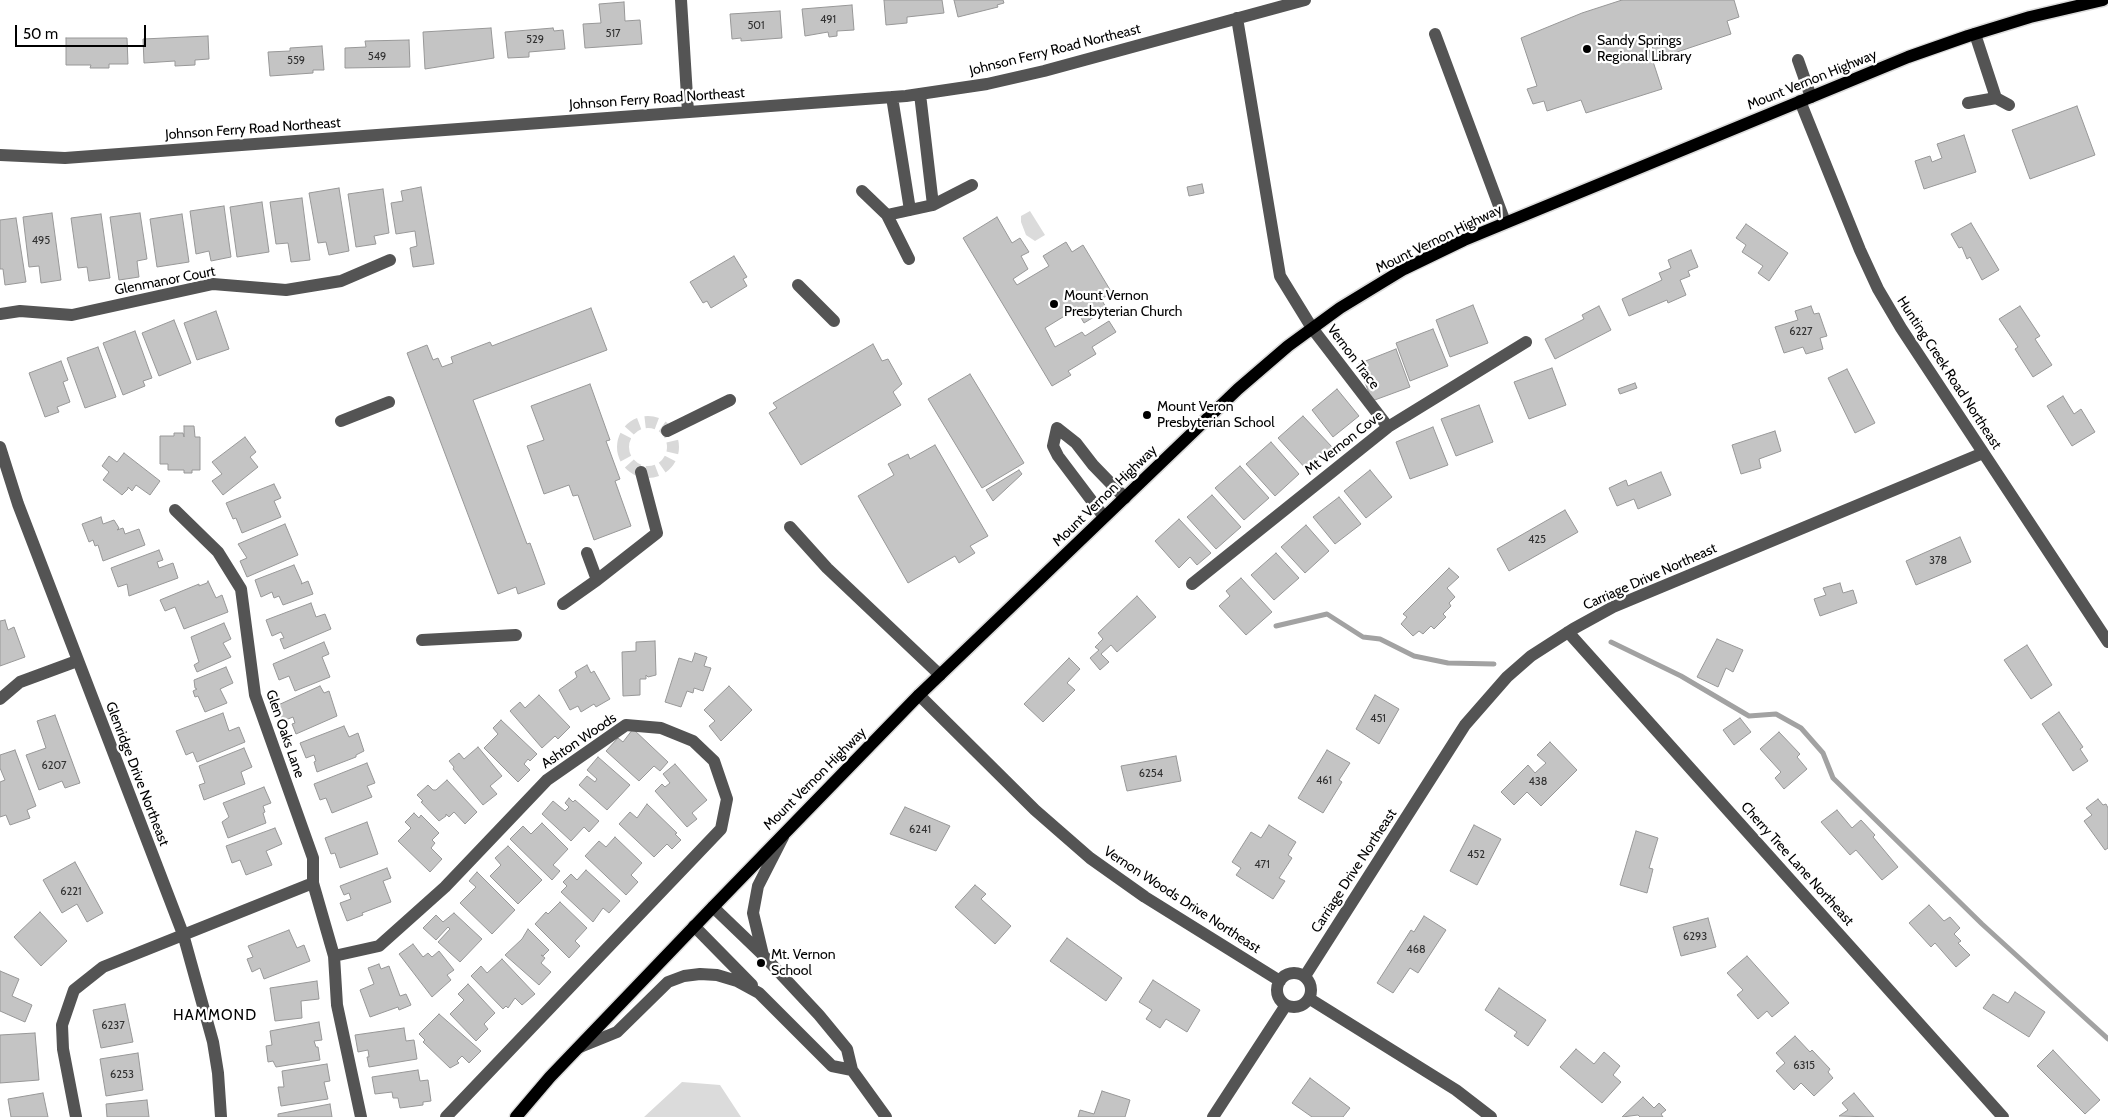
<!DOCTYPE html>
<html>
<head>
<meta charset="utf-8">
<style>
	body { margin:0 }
	#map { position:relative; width:2108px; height:1117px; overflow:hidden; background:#fff; font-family:Cabin,sans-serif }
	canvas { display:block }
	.scale { position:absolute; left:15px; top:25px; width:131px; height:22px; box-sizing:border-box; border:2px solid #000; border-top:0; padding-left:6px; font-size:15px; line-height:18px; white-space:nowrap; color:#000; -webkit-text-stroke:4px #fff; paint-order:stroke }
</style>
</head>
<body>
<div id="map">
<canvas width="2108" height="1117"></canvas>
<div class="scale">50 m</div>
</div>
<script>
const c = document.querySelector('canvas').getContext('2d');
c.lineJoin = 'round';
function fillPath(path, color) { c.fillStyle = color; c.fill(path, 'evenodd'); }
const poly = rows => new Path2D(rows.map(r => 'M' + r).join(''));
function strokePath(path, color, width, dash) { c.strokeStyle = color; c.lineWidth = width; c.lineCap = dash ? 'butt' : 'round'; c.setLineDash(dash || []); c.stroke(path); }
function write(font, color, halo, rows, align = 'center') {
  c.font = font + ' Cabin,sans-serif'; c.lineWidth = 4.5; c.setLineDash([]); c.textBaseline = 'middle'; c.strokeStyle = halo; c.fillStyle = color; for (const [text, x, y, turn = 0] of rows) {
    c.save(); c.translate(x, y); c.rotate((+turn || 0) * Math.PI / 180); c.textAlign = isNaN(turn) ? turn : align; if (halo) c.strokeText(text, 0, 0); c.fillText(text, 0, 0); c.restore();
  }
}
fillPath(poly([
	[1030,211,1045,235,1035,241,1026,235,1021,222,1021,216],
	[682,1082,720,1085,741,1117,644,1117]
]), '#dbdbdb');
strokePath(poly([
	[1276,626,1327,614,1363,637,1380,639,1414,656,1448,663,1494,664],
	[1611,642,1681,676,1749,716,1776,714,1801,728,1823,753,1833,778,1982,924,2108,1039]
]), '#a2a2a2', 5);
const building = poly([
	[884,0,942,0,944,13,907,17,907,23,886,25,884,0],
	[954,0,1003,0,1004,3,997,5,998,7,958,17,954,0],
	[1622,0,1734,0,1739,17,1727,21,1731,34,1656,59,1650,39,1646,40,1662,89,1586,113,1581,100,1547,111,1544,101,1533,104,1527,89,1537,86,1521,38,1582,13,1622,0],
	[624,2,625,21,640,20,642,44,585,48,583,24,601,23,599,4,624,2],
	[852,5,854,30,837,31,837,36,829,37,828,32,805,36,802,9,852,5],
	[780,11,782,38,741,41,741,38,732,39,730,14,780,11],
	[491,28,494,58,425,69,423,32,491,28],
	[553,28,554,31,563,30,565,49,529,52,529,57,508,58,505,32,553,28],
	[208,36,209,59,195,60,195,65,175,66,175,61,144,63,143,39,208,36],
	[66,38,127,38,128,64,109,64,109,68,90,68,91,65,66,65,66,38],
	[409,40,410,67,345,68,345,48,366,47,365,41,409,40],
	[322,46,324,70,313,70,313,73,270,76,268,52,290,51,290,48,322,46],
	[2077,106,2095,155,2030,179,2012,130,2077,106],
	[1964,135,1976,172,1924,189,1915,161,1930,156,1932,162,1942,158,1937,144,1964,135],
	[1202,184,1204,193,1189,196,1187,187,1202,184],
	[421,187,434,264,413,267,410,248,417,246,415,231,396,234,391,203,403,201,401,191,421,187],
	[339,188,349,251,329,255,326,242,318,243,309,193,339,188],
	[383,189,389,233,374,236,376,244,356,247,348,194,383,189],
	[302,198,310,260,291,262,288,243,276,244,270,202,302,198],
	[262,202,269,252,237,257,230,207,262,202],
	[224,206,231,257,211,261,209,251,196,254,190,211,224,206],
	[52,213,61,280,41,283,39,266,29,267,23,217,52,213],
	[140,213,147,259,137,261,139,277,119,280,110,217,140,213],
	[101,214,110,278,89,281,87,267,78,268,71,218,101,214],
	[182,214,189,262,157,267,150,219,182,214],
	[997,217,1012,243,1020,238,1029,252,1021,256,1028,269,1013,279,1017,285,1049,266,1043,256,1066,242,1072,252,1083,245,1112,293,1101,299,1107,309,1084,323,1076,309,1045,328,1055,347,1082,332,1085,336,1109,321,1116,332,1092,347,1096,354,1068,371,1071,375,1052,386,963,238,997,217],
	[16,218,26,282,5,285,3,269,0,269,0,220,16,218],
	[1971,223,1999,270,1982,280,1970,257,1967,259,1962,247,1959,248,1951,234,1971,223],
	[1746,224,1788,253,1769,281,1758,273,1763,266,1742,252,1746,245,1736,238,1746,224],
	[1691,250,1698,267,1688,271,1690,276,1680,280,1686,295,1668,303,1667,300,1629,316,1622,299,1662,280,1659,273,1671,268,1668,260,1691,250],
	[734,256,747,277,743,279,747,286,711,308,707,301,703,303,690,282,734,256],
	[1473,305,1488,343,1450,357,1436,320,1473,305],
	[1599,306,1611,330,1555,359,1545,339,1584,319,1582,315,1599,306],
	[1811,306,1814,314,1819,313,1827,336,1820,338,1823,349,1806,354,1803,347,1784,353,1775,327,1798,320,1795,311,1811,306],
	[2020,306,2040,336,2035,339,2052,365,2033,377,2015,349,2018,347,1999,319,2020,306],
	[591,308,607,350,473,400,527,544,530,543,545,584,518,594,516,587,498,594,407,353,427,345,433,360,438,358,442,367,453,363,451,357,490,342,492,346,591,308],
	[216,311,229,349,197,360,184,323,216,311],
	[174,320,191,363,159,376,142,333,174,320],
	[1433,329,1448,366,1410,381,1396,343,1433,329],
	[135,331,152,378,143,381,145,386,123,395,103,343,135,331],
	[873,344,882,361,888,359,902,384,893,392,901,405,801,465,769,413,777,408,773,403,873,344],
	[98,347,116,397,85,408,67,358,98,347],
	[1396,349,1410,387,1372,401,1358,364,1396,349],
	[61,361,68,380,63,382,70,402,57,407,59,412,45,417,29,373,61,361],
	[1552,368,1566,405,1529,419,1514,382,1552,368],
	[1847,369,1875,423,1855,433,1828,378,1847,369],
	[970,374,1024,463,982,488,928,399,970,374],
	[1635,383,1637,388,1620,394,1618,389,1635,383],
	[590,384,610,440,606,441,620,479,615,481,631,526,594,540,578,495,573,496,569,485,544,494,527,446,544,440,531,406,590,384],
	[1337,389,1359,416,1333,437,1312,410,1337,389],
	[2063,396,2074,414,2081,409,2095,432,2072,446,2047,406,2063,396],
	[1479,405,1493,442,1456,456,1441,419,1479,405],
	[1303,416,1332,447,1307,470,1278,438,1303,416],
	[184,426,194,426,195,437,200,437,200,470,192,470,192,473,184,473,184,470,168,470,168,464,160,464,160,436,174,436,174,433,183,433,184,437,184,426],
	[1433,427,1448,465,1410,479,1396,442,1433,427],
	[1775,431,1781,451,1759,459,1761,468,1741,474,1732,445,1775,431],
	[245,437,256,452,250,457,258,467,223,495,212,481,222,474,212,462,245,437],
	[1271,442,1299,474,1275,496,1246,464,1271,442],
	[935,445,988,536,970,546,975,553,959,563,955,556,908,583,858,496,894,475,888,464,908,454,910,459,935,445],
	[124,453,160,481,150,495,136,485,132,491,128,487,128,489,122,495,103,480,109,472,102,466,109,456,117,462,124,453],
	[1240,466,1269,498,1244,520,1215,488,1240,466],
	[1019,470,1022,474,993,501,986,490,1019,470],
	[1370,470,1392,497,1366,518,1344,491,1370,470],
	[1661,472,1671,495,1638,509,1634,499,1617,506,1609,488,1626,480,1628,486,1661,472],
	[274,484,281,498,274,501,281,517,242,533,236,518,233,519,226,503,274,484],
	[1212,495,1241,527,1216,549,1187,517,1212,495],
	[1339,497,1361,524,1335,544,1313,517,1339,497],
	[1565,510,1578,532,1509,571,1497,549,1565,510],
	[101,517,103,524,114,520,119,528,117,530,123,528,125,534,139,529,145,545,103,561,98,545,95,546,93,540,89,542,82,524,101,517],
	[1179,519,1211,553,1197,565,1190,557,1179,568,1155,541,1179,519],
	[285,524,298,555,247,577,240,561,247,558,238,544,285,524],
	[1306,525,1329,551,1305,573,1281,547,1306,525],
	[1960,537,1971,562,1916,585,1906,561,1960,537],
	[159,550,163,560,157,562,159,568,173,563,178,578,129,596,127,584,118,587,111,568,159,550],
	[1276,553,1299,578,1274,600,1251,575,1276,553],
	[294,565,302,583,301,584,308,581,313,594,283,605,279,596,274,598,272,592,261,597,255,580,294,565],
	[1449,568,1459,577,1447,588,1455,597,1449,603,1451,606,1443,614,1446,617,1434,629,1431,626,1423,634,1419,631,1413,636,1401,624,1407,617,1403,614,1449,568],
	[1241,578,1272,612,1246,635,1219,606,1230,596,1226,591,1241,578],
	[208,581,216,598,222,595,228,612,184,629,175,607,165,611,160,600,199,584,199,586,207,583,208,581],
	[1840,583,1843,593,1853,590,1857,603,1820,616,1814,599,1826,595,1823,588,1840,583],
	[1137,596,1156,617,1117,652,1111,645,1101,654,1109,662,1100,670,1090,658,1099,650,1095,647,1103,639,1098,633,1137,596],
	[311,603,316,617,325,614,331,629,284,649,280,639,284,638,281,632,272,636,266,620,311,603],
	[5,620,8,630,14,627,25,657,0,666,0,621,5,620],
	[224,623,231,639,223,643,231,657,197,672,194,665,199,662,191,637,224,623],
	[1717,639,1743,650,1733,672,1726,668,1718,687,1697,677,1717,639],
	[655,641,656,675,648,677,646,675,646,679,640,679,640,695,623,696,622,652,636,651,636,642,655,641],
	[324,642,329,654,322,657,330,677,295,691,289,676,279,680,273,664,324,642],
	[2027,645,2052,685,2031,699,2004,660,2027,645],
	[695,653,707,657,704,666,711,668,703,691,694,688,693,693,687,691,681,707,665,702,679,658,692,662,695,653],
	[1069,658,1080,669,1067,683,1075,690,1043,722,1024,704,1069,658],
	[587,665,591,673,594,671,610,699,596,707,594,704,581,712,578,706,570,710,559,690,577,677,575,672,587,665],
	[226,667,233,683,220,689,227,703,205,712,198,696,195,697,193,691,197,689,195,688,194,680,226,667],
	[320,686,324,693,329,691,337,716,296,734,292,724,295,723,293,717,283,721,276,706,320,686],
	[729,686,752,710,721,741,709,726,715,721,704,710,729,686],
	[539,695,570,727,558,739,555,736,542,748,510,711,520,702,525,708,539,695],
	[1375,695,1399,709,1379,744,1356,729,1375,695],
	[2059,712,2083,747,2080,749,2088,761,2073,771,2042,724,2059,712],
	[223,713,229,731,239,727,245,742,197,762,193,752,186,755,176,731,223,713],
	[55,715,80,783,65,788,62,781,39,790,26,755,46,748,37,721,55,715],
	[1740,718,1751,732,1734,745,1723,730,1740,718],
	[501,720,537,754,530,761,528,759,524,764,530,770,518,782,484,748,498,734,493,728,501,720],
	[344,726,349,737,358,733,364,751,356,755,356,757,317,772,314,762,316,761,314,755,306,758,300,743,344,726],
	[633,729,668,762,660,771,654,766,639,781,606,751,618,738,623,742,633,729],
	[1779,732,1800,754,1797,757,1807,769,1784,789,1775,778,1781,772,1760,749,1779,732],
	[1550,742,1577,770,1541,806,1527,792,1514,805,1501,792,1528,765,1535,773,1546,763,1537,755,1550,742],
	[478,747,502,776,490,786,497,794,483,805,453,769,454,767,449,761,459,753,464,759,478,747],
	[244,748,252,767,241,772,245,784,204,800,199,785,205,783,199,766,244,748],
	[15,750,36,806,27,810,30,818,10,825,6,815,0,817,0,782,5,780,0,768,0,755,15,750],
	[1327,750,1350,763,1339,780,1342,782,1323,813,1298,798,1327,750],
	[1176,756,1181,781,1127,791,1121,766,1176,756],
	[598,757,630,785,607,810,579,785,587,776,595,782,597,779,587,770,598,757],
	[367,763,375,783,367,786,372,797,332,813,326,798,320,800,314,784,367,763],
	[675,764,707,800,692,813,697,819,687,827,655,791,662,784,665,787,670,783,663,774,675,764],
	[447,780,477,812,465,824,454,812,449,817,446,814,446,816,439,821,421,802,423,801,417,795,428,785,433,790,436,790,447,780],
	[264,787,271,803,263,806,265,812,263,813,266,823,228,838,222,822,229,817,223,803,264,787],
	[569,798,573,802,575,800,599,821,589,832,584,827,571,841,542,814,553,801,565,811,569,807,565,803,569,798],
	[2098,799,2103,805,2106,804,2108,808,2108,848,2105,850,2084,821,2092,815,2086,808,2098,799],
	[647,804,677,833,675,834,681,840,672,849,667,844,654,857,619,824,630,812,637,818,647,804],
	[905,807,950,826,936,851,890,834,905,807],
	[1837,810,1852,828,1861,820,1875,835,1873,837,1898,867,1882,880,1856,850,1850,855,1821,822,1837,810],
	[414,813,419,818,421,815,439,833,432,840,435,843,431,848,442,859,430,872,398,841,411,828,405,822,414,813],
	[367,822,378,854,340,868,335,853,331,854,325,838,367,822],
	[542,823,568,849,553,865,560,871,552,880,510,839,523,826,531,834,542,823],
	[1269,825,1296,842,1288,855,1292,858,1279,878,1285,881,1273,899,1236,875,1241,868,1232,862,1251,832,1261,838,1269,825],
	[1474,825,1501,839,1477,885,1450,871,1474,825],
	[275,828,282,844,266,851,272,865,246,875,240,860,232,863,226,846,275,828],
	[1636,831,1658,838,1649,868,1653,869,1647,893,1620,885,1636,831],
	[615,837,642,863,631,875,638,882,626,895,585,856,599,841,606,847,615,837],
	[508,846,542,880,518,904,490,876,501,865,495,858,508,846],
	[75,862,103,913,87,922,77,904,62,913,43,880,75,862],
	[387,868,391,878,383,881,391,902,362,913,363,915,347,921,340,903,351,899,349,893,344,895,340,886,387,868],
	[586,870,620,901,609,913,603,908,593,922,561,892,567,886,563,882,571,874,577,880,586,870],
	[477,872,515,910,492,934,460,903,476,887,469,881,477,872],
	[975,885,986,894,981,899,1011,926,995,944,955,907,975,885],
	[560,902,587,928,575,941,580,946,569,958,535,924,546,912,548,914,560,902],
	[1929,905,1944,921,1950,917,1960,928,1954,934,1961,941,1958,943,1970,955,1956,967,1935,943,1931,947,1909,923,1929,905],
	[40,912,67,941,41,966,14,937,40,912],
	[454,913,482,939,460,962,438,942,450,929,448,927,436,940,423,928,436,915,443,922,454,913],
	[1424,916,1446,930,1418,973,1410,968,1393,993,1377,983,1411,930,1414,932,1424,916],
	[1708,918,1716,947,1681,956,1673,927,1708,918],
	[528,929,549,950,543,956,541,955,545,958,541,963,551,972,539,985,505,955,522,939,528,929],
	[289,930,297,948,304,945,310,961,264,979,260,968,252,972,247,959,253,957,248,946,289,930],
	[1067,938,1122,978,1106,1001,1050,961,1067,938],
	[413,944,423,957,428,953,432,957,439,951,454,970,447,975,451,980,432,997,399,954,413,944],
	[1747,956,1789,1003,1772,1017,1767,1011,1758,1019,1737,995,1743,990,1727,973,1747,956],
	[502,959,535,994,522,1005,515,998,508,1008,506,1006,503,1009,471,976,481,966,487,973,502,959],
	[379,964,381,969,389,966,400,996,406,994,411,1005,399,1010,398,1007,370,1017,360,990,374,984,368,968,379,964],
	[0,971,19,979,12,996,32,1005,25,1022,0,1011,0,971],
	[1153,980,1200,1010,1187,1032,1166,1019,1160,1028,1146,1019,1152,1010,1139,1002,1153,980],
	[317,981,319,999,301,1001,302,1018,275,1021,270,988,317,981],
	[468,984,495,1013,484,1024,488,1029,476,1041,450,1014,464,1000,458,994,468,984],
	[1499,988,1546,1020,1528,1046,1514,1036,1517,1032,1485,1010,1499,988],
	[2015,992,2045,1012,2029,1037,1983,1008,1993,994,2008,1003,2015,992],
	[125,1004,133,1042,101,1048,93,1010,125,1004],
	[439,1014,481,1051,469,1063,462,1056,457,1061,459,1063,450,1068,423,1042,425,1040,419,1034,439,1014],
	[319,1022,322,1040,314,1041,316,1047,318,1047,320,1060,276,1067,273,1061,268,1062,266,1046,272,1045,270,1031,319,1022],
	[404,1028,406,1041,414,1040,417,1059,369,1067,367,1057,369,1057,368,1050,358,1052,355,1035,404,1028],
	[35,1033,39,1080,0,1083,0,1035,35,1033],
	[1795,1036,1810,1052,1812,1050,1830,1069,1828,1072,1833,1078,1814,1096,1801,1083,1794,1090,1776,1071,1785,1063,1776,1053,1795,1036],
	[1576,1049,1594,1064,1604,1052,1620,1066,1613,1075,1621,1082,1602,1103,1560,1067,1576,1049],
	[2053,1050,2100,1100,2085,1114,2037,1066,2053,1050],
	[138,1053,143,1090,106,1096,100,1059,138,1053],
	[327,1064,330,1081,324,1082,328,1099,281,1106,278,1087,284,1087,282,1071,327,1064],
	[418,1070,420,1081,428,1080,431,1101,423,1102,423,1105,400,1108,398,1098,393,1098,392,1092,375,1094,372,1077,418,1070],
	[1310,1078,1350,1108,1343,1117,1312,1117,1292,1103,1310,1078],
	[1102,1091,1130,1100,1125,1117,1078,1117,1080,1110,1094,1114,1102,1091],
	[43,1093,48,1117,11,1117,8,1099,43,1093],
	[1854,1093,1874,1117,1839,1116,1848,1110,1842,1103,1854,1093],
	[1643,1097,1654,1108,1659,1103,1666,1110,1661,1114,1663,1117,1640,1117,1638,1115,1622,1117,1643,1097],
	[147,1100,149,1117,107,1117,106,1104,147,1100],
	[330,1104,332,1117,278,1117,278,1114,330,1104]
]);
fillPath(building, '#c4c4c4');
strokePath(building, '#989898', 1);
strokePath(poly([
	'623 447a25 25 0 1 1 50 0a25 25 0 1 1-50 0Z'
]), '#d9d9d9', 12, [12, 6]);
const major = poly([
	[516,1117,550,1077,713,907,919,695,1238,389,1288,346,1340,308,1404,269,1464,240,1908,57,1968,36,2030,17,2103,0]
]);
strokePath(major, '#dbdbdb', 15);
strokePath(poly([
	[681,0,688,112],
	[1237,18,1280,276,1312,328,1388,427],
	[1435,34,1505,222],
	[1975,34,1996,98,2009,105],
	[1798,60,1811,97],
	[920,94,933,205],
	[892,97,910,210],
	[1800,101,1860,250,1878,289,1901,328,2108,642],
	[1968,103,1996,98],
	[0,155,65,158,906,96,987,84,1044,71,1305,0],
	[862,191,887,215,909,259],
	[887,215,933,205,972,185],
	[798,285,834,321],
	[0,314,20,311,72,315,213,284,286,290,341,281,390,260],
	[341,421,389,402],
	[667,431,730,400],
	[0,447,18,504,183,934,213,1042,218,1073,221,1117],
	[175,510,218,552,241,589,255,695,313,858,313,883,334,956],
	[1104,517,1058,456,1053,446,1057,428,1076,443,1093,465,1125,498],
	[790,527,827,568,940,675],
	[587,553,597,580],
	[1192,584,1388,427,1526,342],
	[563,604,597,580,657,533,641,472],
	[1568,632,2003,1117],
	[422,640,516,635],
	[919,695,1035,810,1090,858,1145,897,1280,981],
	[0,699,20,682,77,661],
	[713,907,763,955,819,1015,847,1049,852,1070,886,1117],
	[694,926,752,985],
	[763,955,753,913,758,886,783,837],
	'1277 990a17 17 0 1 1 34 0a17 17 0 1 1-34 0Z',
	[1305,976,1465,725,1507,677,1531,656,1573,629,1613,607,1983,453],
	[1310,999,1456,1090,1491,1117],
	[580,1047,617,1032,668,982,684,976,700,974,717,975,737,981,759,993,832,1066,852,1070],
	[76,1117,63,1049,62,1025,74,990,103,967,313,883],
	[361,1117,337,1005,334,956,379,946,445,887,547,780,626,725,661,728,693,741,714,761,727,799,721,829,446,1117],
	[1213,1117,1286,1005]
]), '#545454', 12);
strokePath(major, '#000', 12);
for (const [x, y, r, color] of [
	[1587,49,5,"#000"],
	[1054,304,5,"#000"],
	[1147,415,5,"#000"],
	[761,963,5,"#000"]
]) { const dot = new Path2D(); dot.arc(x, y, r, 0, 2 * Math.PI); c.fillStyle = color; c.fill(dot); strokePath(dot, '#fff', 2); }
write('11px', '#313131', null, [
	["491",828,20],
	["501",756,26],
	["517",613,34],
	["529",535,40],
	["549",377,57],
	["559",296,61],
	["495",41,241],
	["6227",1801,332],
	["425",1537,540],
	["378",1938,561],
	["451",1378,719],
	["6207",54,766],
	["6254",1151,774],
	["461",1324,781],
	["438",1538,782],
	["6241",920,830],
	["452",1476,855],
	["471",1262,865],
	["6221",71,892],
	["6293",1695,937],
	["468",1416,950],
	["6237",113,1026],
	["6315",1804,1066],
	["6253",122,1075]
]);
write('14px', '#000', '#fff', [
	["Sandy Springs",1597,41],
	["Regional Library",1597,57],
	["Mount Vernon",1064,296],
	["Presbyterian Church",1064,312],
	["Mount Veron",1157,407],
	["Presbyterian School",1157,423],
	["Mt. Vernon",771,955],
	["School",771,971]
], 'left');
write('14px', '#000', '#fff', [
	["Johnson Ferry Road Northeast",1055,50,-14],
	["Mount Vernon Highway",1812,80,-22],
	["Johnson Ferry Road Northeast",657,99,-4],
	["Johnson Ferry Road Northeast",253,129,-4],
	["Mount Vernon Highway",1439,239,-26],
	["Glenmanor Court",165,281,-11],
	["Vernon Trace",1353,357,53],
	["Hunting Creek Road Northeast",1949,373,57],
	["Mt Vernon Cove",1344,443,-38],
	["Mount Vernon Highway",1105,496,-44],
	["Carriage Drive Northeast",1650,577,-24],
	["Glen Oaks Lane",285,734,71],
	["Ashton Woods",579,741,-34],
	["Glenridge Drive Northeast",137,774,69],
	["Mount Vernon Highway",815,779,-45],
	["Cherry Tree Lane Northeast",1797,864,48],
	["Carriage Drive Northeast",1354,871,-57],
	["Vernon Woods Drive Northeast",1182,900,33]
]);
c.letterSpacing = '1px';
write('15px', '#000', '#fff', [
	["HAMMOND",215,1016]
]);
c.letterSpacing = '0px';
</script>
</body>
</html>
